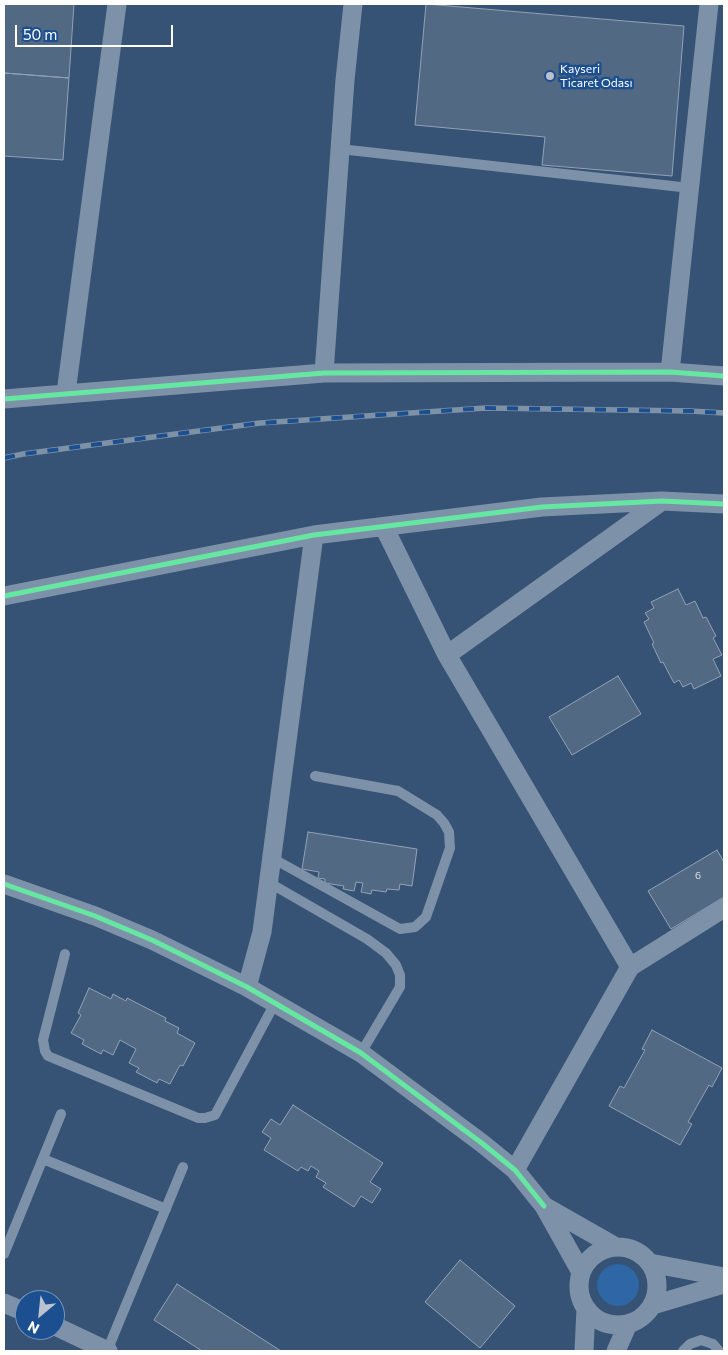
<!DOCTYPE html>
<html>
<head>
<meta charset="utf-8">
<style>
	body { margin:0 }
	#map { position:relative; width:728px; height:1355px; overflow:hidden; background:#365274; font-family:Commissioner,sans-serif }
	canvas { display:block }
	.frame { position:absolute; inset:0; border:5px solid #fff; pointer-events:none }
	.north { position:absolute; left:15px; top:1290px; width:50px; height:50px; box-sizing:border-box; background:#1b4f8f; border:1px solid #7695bc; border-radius:50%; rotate:208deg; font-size:14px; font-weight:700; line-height:20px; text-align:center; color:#fff }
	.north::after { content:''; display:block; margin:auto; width:18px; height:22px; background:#b9c2ce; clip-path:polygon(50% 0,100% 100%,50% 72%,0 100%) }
	.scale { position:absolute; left:15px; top:25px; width:158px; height:22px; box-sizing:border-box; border:2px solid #fff; border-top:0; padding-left:6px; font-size:15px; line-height:18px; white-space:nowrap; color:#fff; -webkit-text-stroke:4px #1b4f8f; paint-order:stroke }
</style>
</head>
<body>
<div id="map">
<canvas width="728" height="1355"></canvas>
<div class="frame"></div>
<div class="north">N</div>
<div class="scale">50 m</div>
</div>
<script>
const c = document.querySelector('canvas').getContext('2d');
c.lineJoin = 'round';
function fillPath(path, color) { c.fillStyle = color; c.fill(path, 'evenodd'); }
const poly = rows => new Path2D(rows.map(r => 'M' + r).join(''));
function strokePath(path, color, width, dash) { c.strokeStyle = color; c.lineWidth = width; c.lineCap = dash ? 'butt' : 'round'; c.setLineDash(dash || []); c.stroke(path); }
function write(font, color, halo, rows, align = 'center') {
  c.font = font + ' Commissioner,sans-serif'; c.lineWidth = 5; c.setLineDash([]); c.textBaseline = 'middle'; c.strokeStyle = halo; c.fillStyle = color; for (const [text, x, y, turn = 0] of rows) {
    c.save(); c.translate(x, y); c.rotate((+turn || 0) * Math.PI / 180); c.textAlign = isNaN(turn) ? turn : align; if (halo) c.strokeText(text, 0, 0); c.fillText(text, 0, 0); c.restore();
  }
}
fillPath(poly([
	'597 1285a21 21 0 1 1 42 0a21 21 0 1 1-42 0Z'
]), '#2f66a5');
const building = poly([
	[4,4,74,4,69,78,4,73,4,4],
	[426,4,684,26,672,176,542,165,545,137,415,125,426,4],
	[4,73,69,78,63,160,4,156,4,73],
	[678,589,686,605,695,601,703,618,706,617,716,636,713,638,722,655,713,659,721,676,694,689,691,683,683,687,679,680,674,683,663,662,661,663,652,644,654,643,644,622,649,619,645,613,654,608,651,602,678,589],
	[618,676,641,714,572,755,549,717,618,676],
	[308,832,417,849,412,886,400,884,399,890,387,889,386,892,372,890,371,894,361,892,363,883,356,882,354,891,343,889,344,886,325,883,325,879,318,878,319,872,302,869,308,832],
	[717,850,724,862,724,897,671,929,648,891,717,850],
	[89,988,111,999,113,994,126,1001,127,998,166,1018,165,1021,179,1028,177,1033,195,1043,183,1066,180,1065,170,1084,159,1079,157,1083,136,1072,139,1068,129,1063,136,1049,120,1040,113,1055,103,1050,101,1054,82,1044,84,1040,71,1033,81,1015,78,1013,89,988],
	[652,1030,722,1068,712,1087,709,1085,688,1122,692,1124,680,1145,609,1106,620,1086,624,1088,645,1050,642,1049,652,1030],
	[293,1105,383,1163,370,1182,381,1189,372,1203,361,1196,354,1207,323,1187,326,1183,316,1177,319,1171,311,1166,308,1171,301,1167,298,1171,264,1150,271,1138,262,1132,271,1119,280,1125,293,1105],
	[460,1260,515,1306,480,1348,425,1302,460,1260],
	[177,1284,281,1351,202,1351,154,1320,177,1284]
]);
fillPath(building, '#526984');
strokePath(building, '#92a2b6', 1);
strokePath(poly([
	[340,149,690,188],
	[272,858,400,929,415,927,426,917,450,848,449,832,444,823,437,815,398,791,315,776],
	[268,882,367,939,386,953,396,965,400,975,400,987,361,1053],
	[65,954,43,1040,45,1051,48,1056,198,1118,205,1118,215,1115,275,1003],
	[43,1159,166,1209],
	[4,1254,61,1114],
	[107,1351,183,1167],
	[683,1351,690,1344,701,1340,713,1344,719,1351]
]), '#7d92a8', 10);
strokePath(poly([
	[670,372,709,4],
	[324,373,345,80,353,4],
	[66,393,117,4],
	[4,399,324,373,670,372,724,376],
	[384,527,447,655,630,967],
	[4,596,314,535,542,507,662,501,724,504],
	[447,655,662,501],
	[4,884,95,916,152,940,247,987,330,1035,361,1053,483,1144,515,1170,544,1206],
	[247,987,262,932,314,535],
	[515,1170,630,967,724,908],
	'579 1286a39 39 0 1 1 78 0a39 39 0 1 1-78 0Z',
	[650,1263,724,1277],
	[581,1272,544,1206,616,1247],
	[4,1303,25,1312],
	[653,1305,724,1284],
	[55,1326,108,1351],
	[584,1351,586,1309],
	[616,1351,628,1324]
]), '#7d92a8', 19);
const rail = poly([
	[4,458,23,454,260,423,486,408,690,411,724,413]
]);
strokePath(rail, '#7e92a7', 5.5);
strokePath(rail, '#1b4f8f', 4, [11]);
strokePath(poly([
	[4,399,324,373,670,372,724,376],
	[4,596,314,535,542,507,662,501,724,504],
	[4,884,95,916,152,940,247,987,330,1035,361,1053,483,1144,515,1170,544,1206]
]), '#66e7a1', 5);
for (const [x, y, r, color] of [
	[550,76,5,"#b9c2ce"]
]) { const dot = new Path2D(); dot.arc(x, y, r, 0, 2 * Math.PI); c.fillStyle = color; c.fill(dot); strokePath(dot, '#1b4f8f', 2); }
write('10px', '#d4dae0', null, [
	["6",698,876]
]);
write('12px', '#fff', '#1b4f8f', [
	["Kayseri",560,69],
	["Ticaret Odası",560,83]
], 'left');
</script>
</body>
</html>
